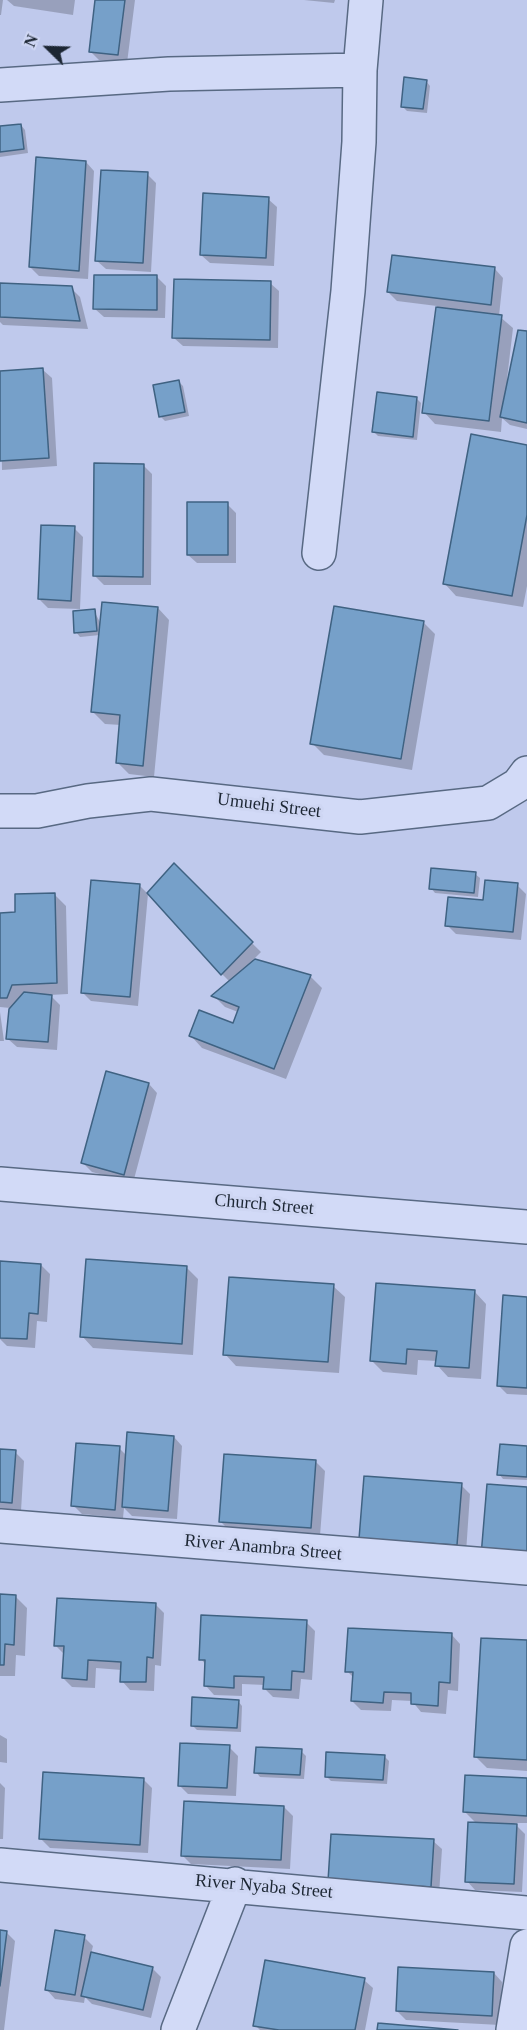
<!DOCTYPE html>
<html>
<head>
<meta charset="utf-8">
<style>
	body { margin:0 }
	#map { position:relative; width:527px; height:2030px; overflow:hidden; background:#bfc9ec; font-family:Georgia,serif }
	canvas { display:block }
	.north { position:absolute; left:18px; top:18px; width:60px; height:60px; -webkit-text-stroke:4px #ced6f3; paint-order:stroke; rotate:293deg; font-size:16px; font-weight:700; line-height:24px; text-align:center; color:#1c2633 }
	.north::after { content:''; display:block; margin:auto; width:21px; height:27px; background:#1c2633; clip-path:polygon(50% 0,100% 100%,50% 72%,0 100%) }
</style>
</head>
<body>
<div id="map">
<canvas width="527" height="2030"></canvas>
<div class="north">N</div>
</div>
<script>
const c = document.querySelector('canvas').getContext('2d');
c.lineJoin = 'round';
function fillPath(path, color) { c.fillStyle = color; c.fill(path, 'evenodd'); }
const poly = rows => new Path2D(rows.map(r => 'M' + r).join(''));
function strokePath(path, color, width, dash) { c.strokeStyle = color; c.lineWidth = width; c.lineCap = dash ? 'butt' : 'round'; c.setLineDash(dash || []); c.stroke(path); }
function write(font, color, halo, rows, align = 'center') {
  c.font = font + ' Georgia,serif'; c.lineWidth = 6; c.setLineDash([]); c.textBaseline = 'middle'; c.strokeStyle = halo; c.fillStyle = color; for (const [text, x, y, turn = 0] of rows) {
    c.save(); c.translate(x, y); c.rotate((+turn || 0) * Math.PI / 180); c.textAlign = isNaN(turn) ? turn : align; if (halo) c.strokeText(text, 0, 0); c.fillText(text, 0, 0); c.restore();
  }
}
fillPath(poly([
	[0,0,3,0,1,15,0,15],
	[7,0,75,0,73,15,14,6],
	[97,0,135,0,127,63,99,60,90,51],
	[304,0,335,0,334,3],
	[426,81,430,86,427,113,407,111,402,106],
	[21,125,25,130,28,153,0,157,0,127],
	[86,162,94,171,88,279,39,276,30,267],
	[147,174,156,183,151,272,106,269,97,261],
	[268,199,277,207,274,266,210,263,201,255],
	[495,269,503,278,499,316,513,328,507,379,509,379,527,333,527,429,510,425,502,418,501,432,435,424,424,412,437,306,397,301,388,292],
	[157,277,166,286,165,318,104,317,95,309],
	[270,283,279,291,278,348,183,346,174,338],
	[0,285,71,288,80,297,88,329,3,325,0,322],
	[43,370,52,378,57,466,2,470,0,372],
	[178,381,183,386,189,416,165,421,161,417],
	[417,399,421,403,417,440,378,436,373,431],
	[527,446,527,586,523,607,456,596,445,584],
	[143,465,152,474,151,585,104,585,95,576],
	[227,504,236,513,236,563,197,563,188,555],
	[74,528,83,537,80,609,48,608,39,599],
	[158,608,169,620,154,777,129,774,117,762,121,725,105,724,93,712,100,635,80,637,76,632,94,611,101,624],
	[423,622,435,634,412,770,324,755,312,743],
	[174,866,261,952,253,960,310,976,322,988,286,1079,202,1048,191,1036,234,1025,238,1012,225,1007,214,996,230,982,222,974],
	[475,874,480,878,478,897,435,893,431,888],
	[517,885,526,894,521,940,456,934,447,925],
	[140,886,148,894,138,1006,91,1001,82,992],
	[54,894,66,906,68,994,50,995,60,1005,57,1050,17,1047,8,1039,10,1008,0,1007,0,914,17,914],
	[0,1012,4,1041,0,1041],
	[149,1084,157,1093,133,1183,92,1172,83,1163],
	[0,1263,41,1265,50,1274,47,1322,37,1321,35,1348,7,1346,0,1339],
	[186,1267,198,1279,193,1355,93,1348,82,1336],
	[333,1286,345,1297,339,1373,236,1366,225,1354],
	[475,1292,486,1304,481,1379,448,1377,437,1365,437,1361,418,1360,417,1375,383,1372,372,1361],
	[527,1298,527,1395,507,1394,498,1385],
	[174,1437,182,1446,177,1519,132,1516,124,1508,123,1518,82,1514,73,1505,119,1448,127,1456],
	[527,1448,527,1480,503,1479,499,1474],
	[0,1451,15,1452,24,1461,21,1511,0,1510],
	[316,1462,325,1471,320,1536,229,1530,220,1521],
	[461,1485,470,1494,466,1553,370,1547],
	[0,1596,16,1597,27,1608,25,1656,16,1655,15,1676,0,1676],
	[156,1605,164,1613,161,1666,155,1665,154,1691,130,1690,122,1681,122,1670,96,1668,95,1688,72,1687,63,1678,64,1654,55,1645],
	[306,1622,315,1631,312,1680,301,1679,299,1699,273,1697,265,1689,265,1685,242,1684,242,1696,214,1695,206,1686,206,1665,201,1659],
	[452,1635,460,1644,458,1691,448,1690,446,1714,421,1712,412,1701,392,1700,391,1711,361,1710,352,1701,354,1678,347,1671],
	[527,1642,527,1771,487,1768,476,1757],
	[238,1701,242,1706,241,1732,197,1730,192,1725],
	[0,1735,7,1739,7,1763,0,1762],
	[229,1747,238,1756,236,1796,188,1794,179,1785],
	[301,1751,306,1756,304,1779,260,1777,256,1772],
	[384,1756,389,1761,387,1784,331,1781,326,1776],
	[143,1779,152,1788,148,1853,50,1848,41,1839],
	[527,1780,527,1823,514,1823,525,1834,522,1892,475,1890,467,1881,476,1823,465,1812],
	[0,1783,5,1788,3,1839,0,1839],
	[284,1807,293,1816,290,1869,191,1864,182,1855],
	[433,1841,442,1849,439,1895,339,1889],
	[0,1932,6,1932,15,1941,4,2030,0,2030],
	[84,1937,93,1946,91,1954,152,1968,161,1977,151,2018,92,2004,85,1997,84,2003,55,1999,47,1990],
	[494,1973,502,1982,500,2025,406,2020,397,2011],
	[364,1980,373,1988,365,2030,260,2030,255,2025]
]), '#0003');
const building = poly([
	[95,0,125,0,118,55,89,52,95,0],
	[404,77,427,80,423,109,401,107,404,77],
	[21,124,24,149,0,152,0,126,21,124],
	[36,157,86,161,79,271,29,267,36,157],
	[101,170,148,172,143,263,95,261,101,170],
	[203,193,269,197,266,258,200,255,203,193],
	[392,255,495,267,491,305,387,292,392,255],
	[94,275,157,275,157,310,93,309,94,275],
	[174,279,271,281,270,340,172,338,174,279],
	[0,283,72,286,80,321,0,317,0,283],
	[436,307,502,315,489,421,422,413,436,307],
	[518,330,527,331,527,423,500,417,518,330],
	[43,368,49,458,0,461,0,371,43,368],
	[179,380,185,412,159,417,153,385,179,380],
	[377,392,417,397,413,437,372,432,377,392],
	[471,434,527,445,527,515,512,596,443,584,471,434],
	[94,463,144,464,143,577,93,576,94,463],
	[187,502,228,502,228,555,187,555,187,502],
	[41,525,75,526,71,601,38,599,41,525],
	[102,602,158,607,143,766,116,763,120,715,91,712,102,602],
	[334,606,424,621,401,759,310,744,334,606],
	[95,609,97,631,74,633,73,611,95,609],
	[174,863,253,942,221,975,147,893,174,863],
	[431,868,476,872,474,893,429,889,431,868],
	[91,880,140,884,130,997,81,993,91,880],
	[485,880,518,883,513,932,445,926,448,897,483,900,485,880],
	[55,893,57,983,12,985,7,998,0,998,0,913,15,912,15,894,55,893],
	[255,959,311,975,274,1069,189,1036,199,1010,233,1023,239,1007,211,996,255,959],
	[24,992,52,995,48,1042,6,1039,9,1009,24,992],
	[106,1071,149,1083,124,1175,81,1163,106,1071],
	[86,1259,187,1266,182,1344,80,1337,86,1259],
	[0,1261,41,1264,38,1314,29,1313,27,1339,0,1338,0,1261],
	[229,1277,334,1284,328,1362,223,1355,229,1277],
	[376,1283,475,1290,469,1368,435,1366,437,1351,407,1349,406,1364,370,1361,376,1283],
	[503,1295,527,1297,527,1388,497,1386,503,1295],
	[127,1432,174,1436,168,1511,122,1507,127,1432],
	[76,1443,120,1446,115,1510,71,1506,76,1443],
	[500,1444,527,1446,527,1477,497,1475,500,1444],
	[0,1449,16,1450,12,1503,0,1502,0,1449],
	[224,1454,316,1460,311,1528,219,1522,224,1454],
	[364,1476,462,1483,457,1545,359,1539,364,1476],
	[487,1484,527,1487,527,1559,481,1556,487,1484],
	[0,1594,16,1595,14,1645,5,1644,4,1665,0,1665,0,1594],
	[57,1598,156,1603,153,1658,147,1657,146,1682,120,1682,121,1662,88,1660,87,1680,62,1678,64,1646,54,1646,57,1598],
	[201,1615,307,1620,304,1672,292,1671,291,1690,263,1689,264,1677,234,1676,234,1688,204,1686,205,1660,199,1660,201,1615],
	[348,1628,452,1633,450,1683,439,1682,438,1706,411,1704,411,1693,384,1692,383,1703,351,1701,353,1672,345,1672,348,1628],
	[481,1638,527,1640,527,1760,474,1757,481,1638],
	[192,1697,239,1700,237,1728,191,1726,192,1697],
	[180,1743,230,1745,227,1788,178,1786,180,1743],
	[256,1747,302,1749,300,1775,254,1773,256,1747],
	[326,1752,385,1755,383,1780,325,1777,326,1752],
	[43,1772,144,1778,140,1845,39,1839,43,1772],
	[465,1775,527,1778,527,1816,463,1812,465,1775],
	[184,1801,284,1806,281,1860,181,1856,184,1801],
	[468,1822,517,1824,514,1884,465,1882,468,1822],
	[331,1834,434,1839,431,1887,328,1881,331,1834],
	[0,1930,7,1931,0,1986,0,1930],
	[55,1930,85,1935,75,1995,45,1990,55,1930],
	[91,1952,153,1967,143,2010,81,1996,91,1952],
	[265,1960,365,1978,355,2030,279,2030,253,2026,265,1960],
	[398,1967,494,1972,492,2016,396,2011,398,1967],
	[378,2023,458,2030,377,2030,378,2023]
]);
fillPath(building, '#76a0c9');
strokePath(building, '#3f6282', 1.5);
const street = poly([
	[0,85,169,74,360,70],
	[319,553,348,291,359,142,360,70,366,0],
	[0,811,37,811,88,801,151,794,360,817,488,803,518,785,527,773],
	[0,1184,527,1227],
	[0,1526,527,1568],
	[0,1865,527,1913],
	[178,2030,235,1884],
	[513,2030,527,1946]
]);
strokePath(street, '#586983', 36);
strokePath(street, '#d2daf7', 33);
write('18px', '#1c2633', '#ced6f3', [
	["Umuehi Street",269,806,7],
	["Church Street",264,1205,5],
	["River Anambra Street",263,1548,5],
	["River Nyaba Street",264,1887,5]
]);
</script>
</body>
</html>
